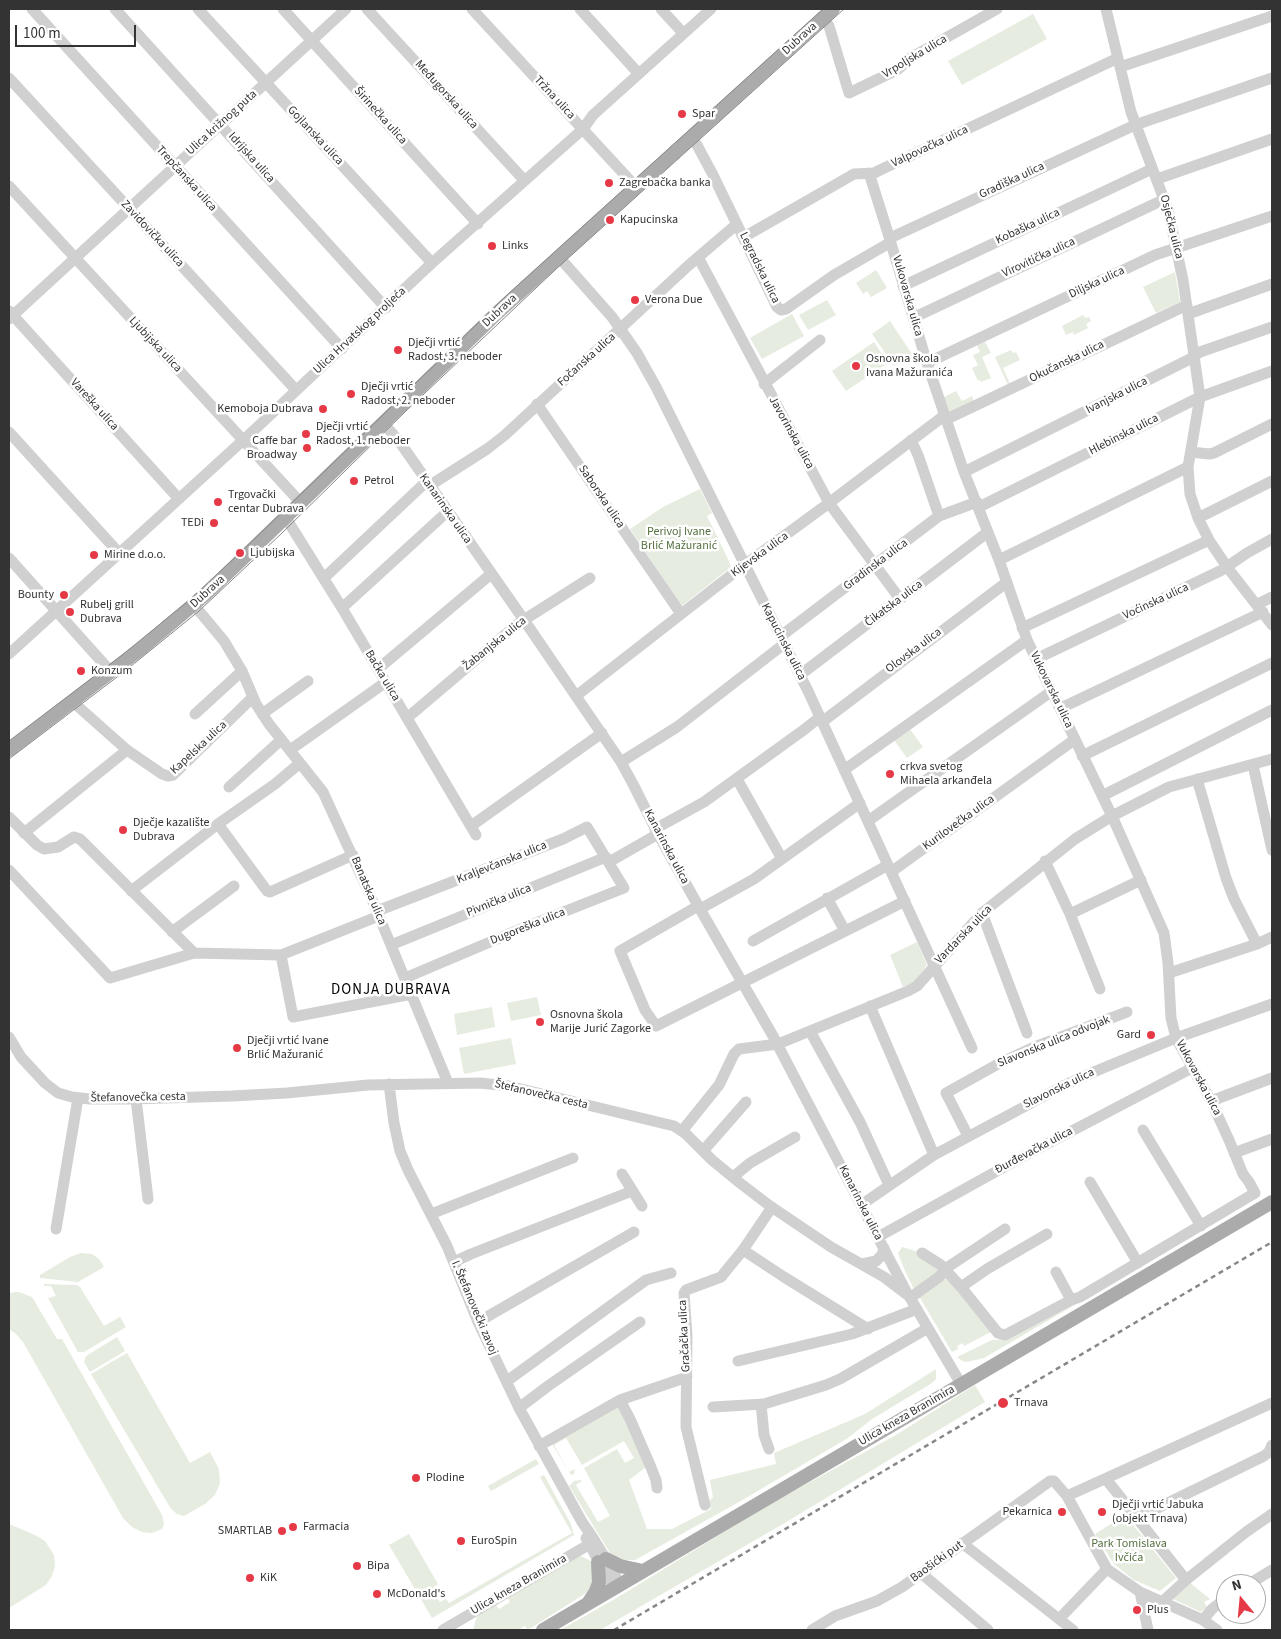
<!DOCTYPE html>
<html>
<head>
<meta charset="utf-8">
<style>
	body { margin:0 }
	#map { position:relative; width:1281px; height:1639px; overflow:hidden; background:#fff; font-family:"Source Sans 3",sans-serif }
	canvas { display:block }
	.frame { position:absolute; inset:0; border:10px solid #333; pointer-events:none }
	.north { position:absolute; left:1216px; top:1574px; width:50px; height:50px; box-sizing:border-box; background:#fff; border:1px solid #adadad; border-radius:50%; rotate:343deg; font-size:14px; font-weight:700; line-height:20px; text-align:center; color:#333 }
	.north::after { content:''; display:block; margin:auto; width:18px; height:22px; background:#e63946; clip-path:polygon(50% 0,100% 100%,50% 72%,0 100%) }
	.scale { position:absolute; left:15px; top:25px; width:121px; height:22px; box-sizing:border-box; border:2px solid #333; border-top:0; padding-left:6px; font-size:15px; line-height:18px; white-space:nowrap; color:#333; -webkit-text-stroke:4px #fff; paint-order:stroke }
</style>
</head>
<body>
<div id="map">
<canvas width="1281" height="1639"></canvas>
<div class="frame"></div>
<div class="north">N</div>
<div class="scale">100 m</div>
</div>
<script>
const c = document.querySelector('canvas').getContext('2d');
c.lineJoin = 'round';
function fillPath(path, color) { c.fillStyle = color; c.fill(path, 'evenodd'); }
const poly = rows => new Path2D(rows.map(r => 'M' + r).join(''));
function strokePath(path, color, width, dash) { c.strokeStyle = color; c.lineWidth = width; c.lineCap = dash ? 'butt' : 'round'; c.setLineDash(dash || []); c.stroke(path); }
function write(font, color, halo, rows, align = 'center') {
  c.font = font + ' "Source Sans 3",sans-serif'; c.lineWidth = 5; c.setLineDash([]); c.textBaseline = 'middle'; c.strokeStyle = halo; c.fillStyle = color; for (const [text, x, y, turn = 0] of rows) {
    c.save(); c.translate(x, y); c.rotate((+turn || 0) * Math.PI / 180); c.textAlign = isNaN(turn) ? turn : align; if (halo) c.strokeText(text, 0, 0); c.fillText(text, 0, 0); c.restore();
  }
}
fillPath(poly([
	[1033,14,1047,39,962,85,948,61],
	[876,270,887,288,871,297,867,291,863,294,856,283],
	[1175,272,1180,302,1156,313,1143,287],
	[827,300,836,315,808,330,799,315],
	[792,314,804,336,762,359,750,338],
	[1083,315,1085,318,1089,317,1091,321,1086,324,1088,328,1074,335,1073,332,1066,335,1062,326],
	[890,321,912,354,894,366,872,334],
	[874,342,888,363,846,391,832,371],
	[985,342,991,353,982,357,991,378,981,382,980,380,978,381,972,368,978,365,973,355,980,352,977,345],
	[1011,350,1013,353,1016,352,1020,360,1003,368,1010,384,1008,385,995,357],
	[956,391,962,401,972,396,974,402,950,413,944,397],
	[700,489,712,513,707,516,728,559,731,567,683,605,681,605,630,529,663,507],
	[910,729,923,747,907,758,894,740],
	[917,942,927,965,914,982,903,987,890,955],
	[537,997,541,1015,511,1021,507,1003],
	[492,1007,495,1027,457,1035,454,1014],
	[511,1038,516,1064,464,1074,459,1048],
	[902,1247,918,1252,940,1270,915,1291,905,1271,898,1253],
	[81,1253,92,1254,99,1259,104,1267,78,1282,40,1278,40,1275,70,1257],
	[1162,1254,984,1358,967,1362,962,1361,957,1357,992,1340,1004,1339],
	[945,1279,949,1281,991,1332,964,1346,963,1343,957,1346,958,1349,952,1352,919,1296,940,1280],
	[44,1284,77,1285,80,1287,104,1326,120,1317,126,1327,84,1352,78,1352,48,1298,56,1296,51,1286,44,1286],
	[14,1292,19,1292,32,1297,57,1339,62,1339,162,1515,164,1524,162,1529,152,1533,142,1532,132,1527,123,1518,23,1342,16,1334,9,1329,9,1294],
	[117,1337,125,1351,90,1372,84,1362,86,1356],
	[127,1353,190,1463,210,1452,219,1469,220,1483,215,1495,205,1504,184,1516,177,1514,171,1509,91,1374],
	[936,1369,936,1379,932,1383,872,1419,848,1438,739,1502,635,1560,621,1560,610,1553,569,1486,574,1481,581,1480,582,1481,576,1485,598,1522,610,1516,584,1468,617,1449,625,1463,634,1458,624,1441,582,1465,566,1438,554,1445,569,1472,575,1469,574,1474,571,1475,552,1444,619,1405,649,1465,629,1480,647,1529,672,1529,711,1509,709,1501,713,1497,710,1480,776,1464,774,1453,865,1414],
	[975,1385,985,1402,783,1524,600,1630,560,1630,615,1599,768,1505,896,1435],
	[536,1459,539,1464,491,1491,488,1486],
	[544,1475,571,1524,574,1535,432,1618,389,1545,409,1534,438,1584,432,1589,440,1602,446,1599,449,1603,572,1533,540,1477],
	[1125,1515,1176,1578,1160,1591,1134,1580,1114,1564,1095,1534],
	[9,1524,35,1535,45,1541,54,1555,55,1566,52,1576,46,1585,9,1608],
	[581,1556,591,1561,595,1566,592,1587,586,1593,531,1628,527,1629,525,1626,518,1630,473,1630,476,1619,479,1614,496,1605,499,1609,510,1602,508,1598,510,1596,577,1557],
	[1189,1582,1210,1599,1204,1602,1207,1607,1201,1612,1173,1599]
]), '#e6ecdf');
strokePath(poly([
	[32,9,342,349],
	[115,9,386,308],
	[198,9,432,263],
	[283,9,478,224],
	[367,9,524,180],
	[472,9,636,187],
	[580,9,639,74],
	[661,9,683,33],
	[1106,9,1131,112,1168,210,1183,280,1200,397,1188,467,1190,494,1198,518,1209,540,1227,567,1272,625],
	[823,17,829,26,849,93,897,70,912,57,997,9],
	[1120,67,1272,16],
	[9,78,296,390],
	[691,138,697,145,712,173,777,307,781,310,786,309,834,275,891,242],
	[869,173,887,230,927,363,964,472,999,560,1027,640,1112,816,1164,933,1168,963,1171,1018,1176,1038,1211,1101,1229,1140,1243,1174,1249,1182,1255,1193,1080,1297,1071,1300,1005,1335,998,1333,961,1287,941,1265,922,1253],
	[1157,179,1272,139],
	[9,186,301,503],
	[744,237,854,174,874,173,880,170,1118,58],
	[890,238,1135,125,1272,78],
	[559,257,612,317,637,353,656,387,808,691,972,1048],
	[698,257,829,503,900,599],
	[903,286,1152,169],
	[9,311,179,499],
	[1188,314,1272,284],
	[913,318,1165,199],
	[9,319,346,9],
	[927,363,1155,255,1272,216],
	[764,384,820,340],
	[537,404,681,614],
	[947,419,1187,305],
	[383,423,399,441,524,620,621,762,634,786,658,834,700,909,773,1036,907,1293],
	[9,432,119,553],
	[911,440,918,455,939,516],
	[1191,452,1209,454,1214,453,1272,424],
	[964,472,1190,359,1200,352,1272,327],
	[429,486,487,449,505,435,689,265,737,224],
	[979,507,1200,397,1272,371],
	[286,518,342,608,476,835],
	[1198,518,1272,481],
	[9,558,111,672],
	[999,560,1188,467],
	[324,578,426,482],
	[1258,604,1272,597],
	[194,605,224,641,242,671,256,704,269,724,323,792,371,897,448,1083],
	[342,608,447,512],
	[1022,628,1209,540],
	[781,636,939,516,977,502],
	[9,654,251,433,432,263,583,129,593,115,711,9],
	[1036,659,1222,570,1247,553,1272,539],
	[378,669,491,574],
	[800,675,988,532],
	[576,696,739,569,829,503,945,415],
	[73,702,127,750,162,774,168,776,173,775,253,697],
	[1061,708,1263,612],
	[195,714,242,671],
	[262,714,308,681],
	[407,718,519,623,590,578],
	[822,722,1007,582],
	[290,750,386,682],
	[1082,756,1272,663],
	[621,762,677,727,784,644],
	[1253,765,1272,850],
	[844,770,1027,640],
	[737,779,782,859],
	[1197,779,1226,878,1234,899,1257,944],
	[229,787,281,740],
	[1102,796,1272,710],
	[9,817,37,845,44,849,58,847,74,837,80,839,194,953],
	[868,821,1052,691],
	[218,824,267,891,270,892,353,855],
	[471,826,602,733],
	[655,829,704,802,805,729,820,717],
	[24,833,127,750],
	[1045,861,1070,914,1100,989],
	[609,862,658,834],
	[9,870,110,978,194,953,281,955,379,916],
	[891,872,1074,740],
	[131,891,218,824,275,784,300,763],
	[827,898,845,931],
	[698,906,620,951,645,1010,656,1026,905,901],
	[700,909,754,879,860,803],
	[377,911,563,839,587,827,624,888,523,928,405,978],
	[982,913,1027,1033],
	[1070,914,1141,880],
	[172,932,234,886],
	[753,941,888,865],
	[391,945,606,857],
	[281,955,293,1017,412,994],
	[1169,973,1257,944,1272,937],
	[870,1006,934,1155],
	[810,1031,860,1122,889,1185],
	[9,1037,21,1057,45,1083,58,1093,72,1097,90,1099,133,1099,232,1096,287,1093,368,1085,480,1083,509,1086,674,1126,686,1134,712,1160,740,1183,770,1206,831,1247,884,1277,909,1296,961,1384],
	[389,1084,394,1123,400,1151,408,1170,447,1246,478,1322,519,1408,582,1522,591,1535,615,1574,617,1580,617,1586],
	[136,1099,148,1199],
	[1211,1101,1272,1078],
	[1143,1130,1201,1226],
	[682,1131,719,1085,734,1054,739,1049,778,1044,908,991,917,986,982,913,1075,839,1112,816,1169,787,1272,759],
	[968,1136,946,1093,998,1064,1032,1048,1127,1012],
	[703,1151,746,1102],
	[1234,1153,1272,1139],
	[622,1174,642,1206],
	[733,1177,750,1163,795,1137],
	[1090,1182,1138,1263],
	[861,1205,934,1155,1063,1086,1096,1071,1176,1038,1272,1004],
	[431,1214,573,1158],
	[56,1229,78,1098],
	[878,1237,1024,1156,1192,1068],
	[743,1250,784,1277,868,1329],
	[454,1262,471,1254,632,1191],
	[862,1264,876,1261,882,1255,884,1248],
	[1056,1272,1071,1300],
	[961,1287,987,1269,1047,1234],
	[910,1298,939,1277,948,1267,1005,1229],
	[478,1322,634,1232],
	[738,1361,852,1334,917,1309],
	[507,1381,646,1280,671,1273],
	[620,1400,630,1419,650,1465,656,1480,657,1488],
	[761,1404,764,1435,769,1449],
	[713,1407,764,1404,826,1385,840,1379,928,1328],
	[519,1408,548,1386,640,1322],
	[539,1446,620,1400,687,1377],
	[1106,1479,1186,1580,1163,1601],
	[1067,1496,1272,1403],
	[705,1505,686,1427,687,1336,684,1293,686,1290,721,1277,743,1250,772,1207],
	[1137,1518,1264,1456,1269,1452,1272,1445],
	[586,1538,607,1577,617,1586],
	[962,1543,1073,1630],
	[921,1573,988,1630],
	[1186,1580,1246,1532,1272,1514],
	[1249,1584,1272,1570],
	[1140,1592,1148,1630],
	[1060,1618,1107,1569],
	[1203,1620,1212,1609,1226,1598],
	[443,1630,595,1541],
	[812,1630,835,1616,877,1601,902,1587,1050,1481,1054,1481,1067,1496,1107,1569,1140,1592,1203,1620,1217,1630]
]), '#d0d0d0', 11);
strokePath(poly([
	[9,750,143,647,206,594,497,313,833,9],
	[606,1559,620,1566,643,1571],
	[589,1602,595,1593,599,1583,598,1562],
	[543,1630,1272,1202]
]), '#ababab', 14);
strokePath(poly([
	[9,741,121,656,187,602,240,553,507,295,823,9],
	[9,759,125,671,199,611,282,533,407,410,554,271,844,9]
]), '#888', 1);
strokePath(poly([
	[614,1630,1272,1242]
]), '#888', 2.5, [5, 4]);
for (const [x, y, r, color] of [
	[682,114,5,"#e63946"],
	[609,183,5,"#e63946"],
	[610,220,5,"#e63946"],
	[492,246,5,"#e63946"],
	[635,300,5,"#e63946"],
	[398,350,5,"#e63946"],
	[856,366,5,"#e63946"],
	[351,394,5,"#e63946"],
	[323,409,5,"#e63946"],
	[306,434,5,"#e63946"],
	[307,448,5,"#e63946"],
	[354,481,5,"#e63946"],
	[218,502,5,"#e63946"],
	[214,523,5,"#e63946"],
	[240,553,5,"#e63946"],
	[94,555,5,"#e63946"],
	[64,595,5,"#e63946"],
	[70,612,5,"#e63946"],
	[81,671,5,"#e63946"],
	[890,774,5,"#e63946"],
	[123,830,5,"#e63946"],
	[540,1022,5,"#e63946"],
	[1151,1035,5,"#e63946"],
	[237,1048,5,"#e63946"],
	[1003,1403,6,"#e63946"],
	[416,1478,5,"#e63946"],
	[1062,1512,5,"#e63946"],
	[1102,1512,5,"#e63946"],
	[293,1527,5,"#e63946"],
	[282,1531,5,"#e63946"],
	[461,1541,5,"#e63946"],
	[357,1566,5,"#e63946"],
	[250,1578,5,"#e63946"],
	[377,1594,5,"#e63946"],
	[1137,1610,5,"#e63946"]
]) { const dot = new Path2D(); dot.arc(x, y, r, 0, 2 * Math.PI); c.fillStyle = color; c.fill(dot); strokePath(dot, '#fff', 2); }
write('12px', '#333', '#fff', [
	["Dubrava",800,39,-42],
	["Vrpoljska ulica",915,57,-31],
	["Međugorska ulica",446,95,48],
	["Tržna ulica",554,98,47],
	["Širinečka ulica",380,116,48],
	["Ulica križnog puta",222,123,-42],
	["Gojlanska ulica",315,136,47],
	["Valpovačka ulica",930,147,-25],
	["Idrijska ulica",251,158,48],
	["Trepčanska ulica",186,179,48],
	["Gradiška ulica",1012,181,-25],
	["Kobaška ulica",1028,227,-25],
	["Osječka ulica",1171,227,76],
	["Zavidovička ulica",152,234,47],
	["Virovitička ulica",1039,258,-25],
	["Legradska ulica",759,268,64],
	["Diljska ulica",1097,283,-25],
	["Vukovarska ulica",907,296,74],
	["Dubrava",500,311,-43],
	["Ulica Hrvatskog proljeća",360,331,-43],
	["Ljubijska ulica",155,345,47],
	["Fočanska ulica",587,360,-42],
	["Okučanska ulica",1067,362,-26],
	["Ivanjska ulica",1117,396,-27],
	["Vareška ulica",94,405,48],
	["Javorinska ulica",791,433,61],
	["Hlebinska ulica",1124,435,-27],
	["Saborska ulica",601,497,56],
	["Kanarinska ulica",445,509,55],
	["Kijevska ulica",760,555,-36],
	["Gradinska ulica",876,565,-37],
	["Dubrava",208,592,-42],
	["Voćinska ulica",1156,602,-25],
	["Čikatska ulica",894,604,-37],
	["Kapucinska ulica",783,642,63],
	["Žabanjska ulica",495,644,-39],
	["Olovska ulica",914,651,-37],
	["Bačka ulica",382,676,59],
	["Vukovarska ulica",1051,690,64],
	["Kapelska ulica",199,748,-43],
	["Kurilovečka ulica",959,823,-36],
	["Kanarinska ulica",666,847,62],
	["Kraljevčanska ulica",502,863,-22],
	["Banatska ulica",368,891,67],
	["Pivnička ulica",499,901,-22],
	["Dugoreška ulica",528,927,-22],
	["Vardarska ulica",964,935,-46],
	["Slavonska ulica odvojak",1054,1042,-22],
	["Vukovarska ulica",1198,1078,62],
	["Slavonska ulica",1059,1089,-26],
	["Štefanovečka cesta",541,1095,13],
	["Štefanovečka cesta",138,1098,-1],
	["Đurđevačka ulica",1034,1151,-28],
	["Kanarinska ulica",860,1203,63],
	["I. Štefanovečki zavoj",474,1308,67],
	["Gračačka ulica",685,1336,-93],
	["Ulica kneza Branimira",907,1416,-30],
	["Baošićki put",937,1562,-36],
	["Ulica kneza Branimira",519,1585,-30]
]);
write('12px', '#333', '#fff', [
	["Spar",692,114],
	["Zagrebačka banka",619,183],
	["Kapucinska",620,220],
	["Links",502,246],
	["Verona Due",645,300],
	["Dječji vrtić",408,343],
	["Radost, 3. neboder",408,357],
	["Osnovna škola",866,359],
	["Ivana Mažuranića",866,373],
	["Dječji vrtić",361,387],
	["Radost, 2. neboder",361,401],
	["Kemoboja Dubrava",313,409,"right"],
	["Dječji vrtić",316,427],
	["Radost, 1. neboder",316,441],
	["Caffe bar",297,441,"right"],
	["Broadway",297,455,"right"],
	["Petrol",364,481],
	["Trgovački",228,495],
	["centar Dubrava",228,509],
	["TEDi",204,523,"right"],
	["Ljubijska",250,553],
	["Mirine d.o.o.",104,555],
	["Bounty",54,595,"right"],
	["Rubelj grill",80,605],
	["Dubrava",80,619],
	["Konzum",91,671],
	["crkva svetog",900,767],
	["Mihaela arkanđela",900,781],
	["Dječje kazalište",133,823],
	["Dubrava",133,837],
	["Osnovna škola",550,1015],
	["Marije Jurić Zagorke",550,1029],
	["Gard",1141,1035,"right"],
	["Dječji vrtić Ivane",247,1041],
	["Brlić Mažuranić",247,1055],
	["Trnava",1014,1403],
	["Plodine",426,1478],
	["Dječji vrtić Jabuka",1112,1505],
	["(objekt Trnava)",1112,1519],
	["Pekarnica",1052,1512,"right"],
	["Farmacia",303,1527],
	["SMARTLAB",272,1531,"right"],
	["EuroSpin",471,1541],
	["Bipa",367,1566],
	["KiK",260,1578],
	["McDonald's",387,1594],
	["Plus",1147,1610]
], 'left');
write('12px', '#56703f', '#fff', [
	["Perivoj Ivane",679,532],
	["Brlić Mažuranić",679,546],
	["Park Tomislava",1129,1544],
	["Ivčića",1129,1558]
]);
c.letterSpacing = '1px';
write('15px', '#000', '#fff', [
	["DONJA DUBRAVA",391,991]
]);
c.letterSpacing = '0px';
</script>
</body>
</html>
